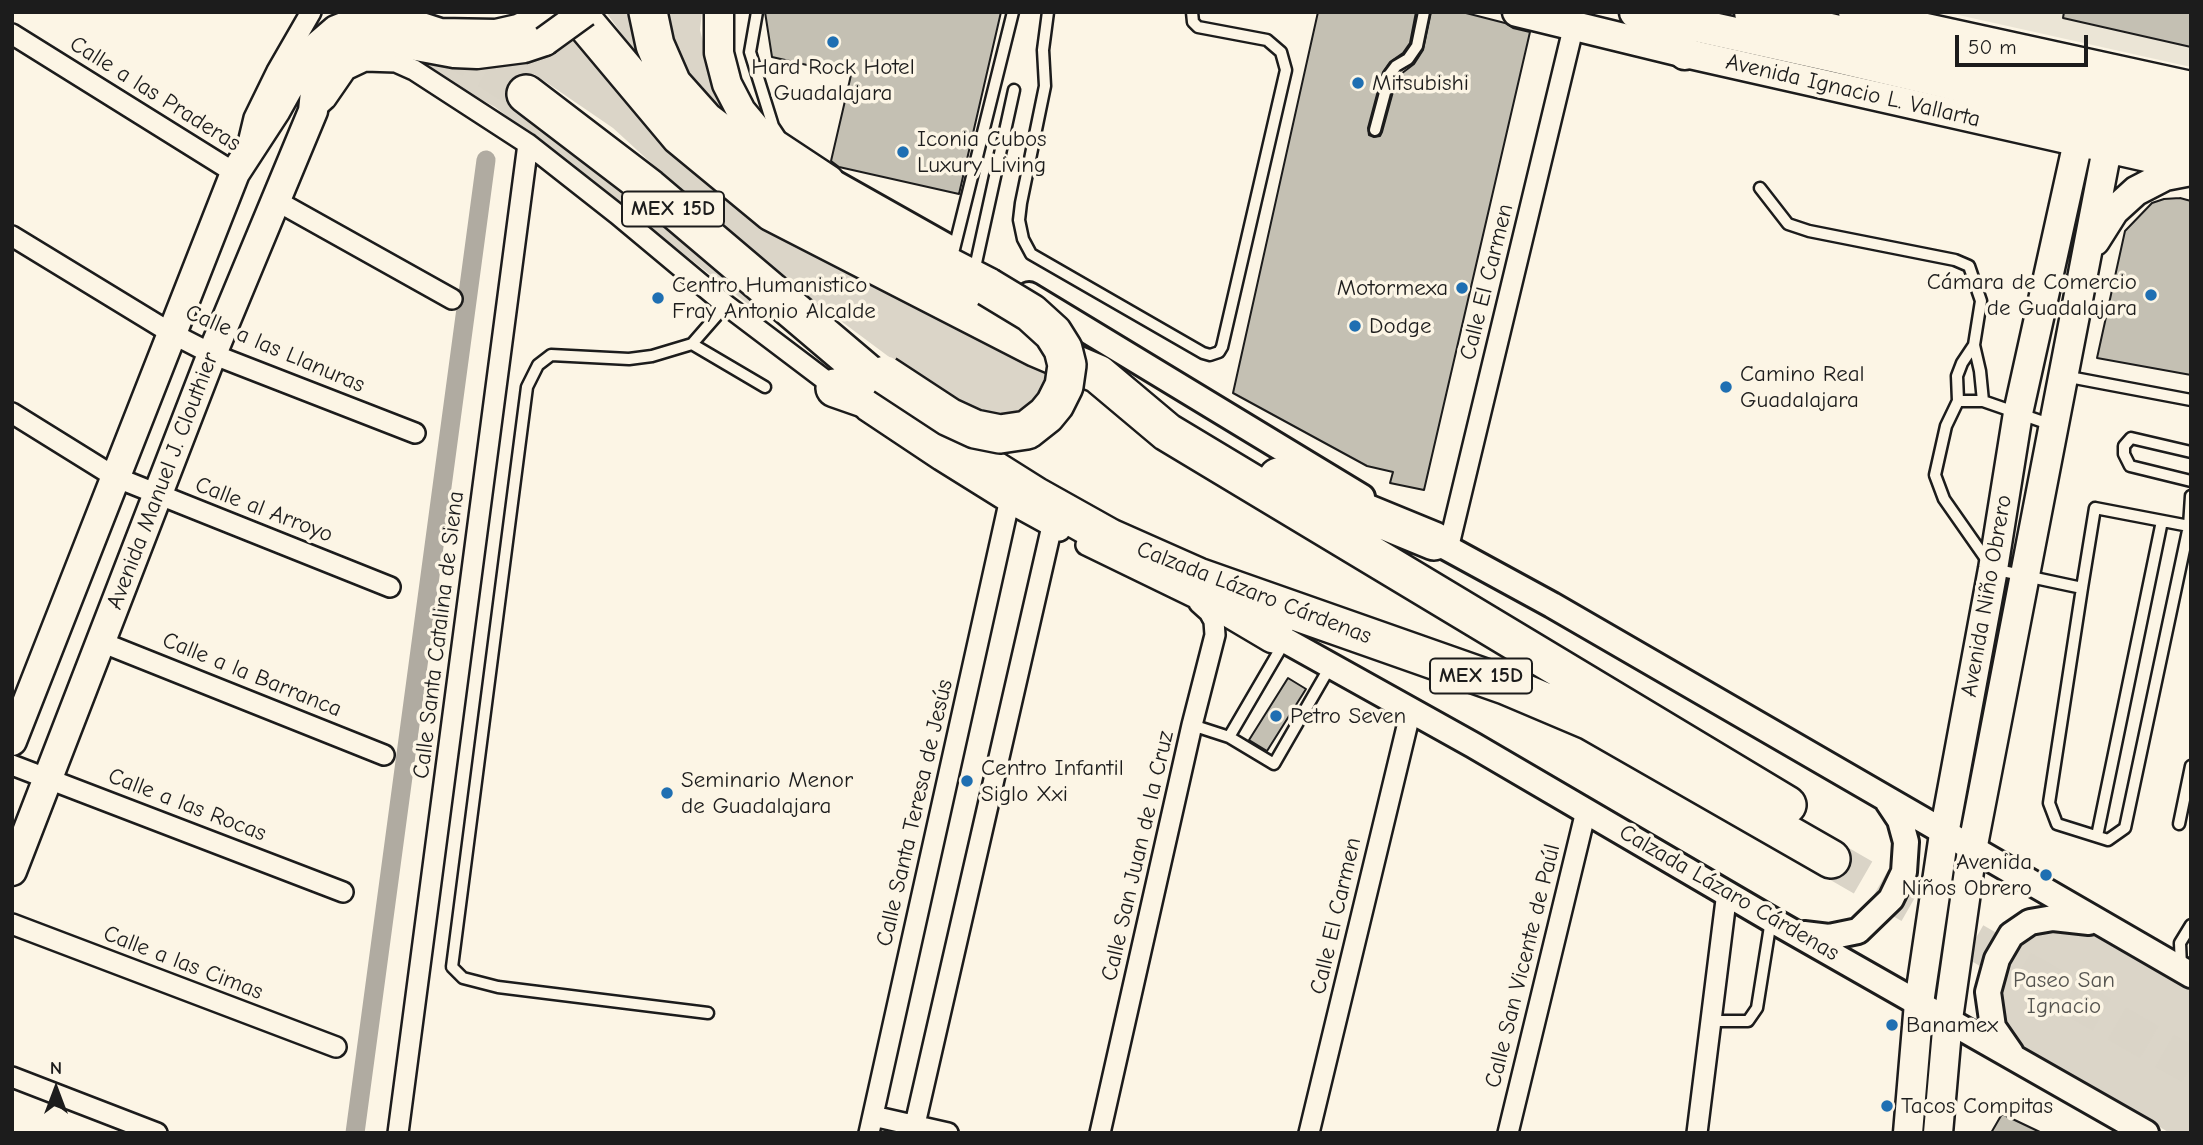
<!DOCTYPE html>
<html>
<head>
<meta charset="utf-8">
<style>
	body { margin:0 }
	#map { position:relative; width:2203px; height:1145px; overflow:hidden; background:#fcf5e5; font-family:"Comic Neue",sans-serif }
	canvas { display:block }
	.frame { position:absolute; inset:0; border:14px solid #1c1c1c; pointer-events:none }
	.north { position:absolute; left:21px; top:1054px; width:70px; height:70px; -webkit-text-stroke:5px #fcf5e5; paint-order:stroke; rotate:0deg; font-size:19px; font-weight:700; line-height:28px; text-align:center; color:#1c1c1c }
	.north::after { content:''; display:block; margin:auto; width:24px; height:32px; background:#1c1c1c; clip-path:polygon(50% 0,100% 100%,50% 72%,0 100%) }
	.scale { position:absolute; left:1955px; top:35px; width:133px; height:32px; box-sizing:border-box; border:4px solid #1c1c1c; border-top:0; padding-left:9px; font-size:21px; line-height:24px; white-space:nowrap; color:#1c1c1c; -webkit-text-stroke:5px #fcf5e5; paint-order:stroke }
</style>
</head>
<body>
<div id="map">
<canvas width="2203" height="1145"></canvas>
<div class="frame"></div>
<div class="north">N</div>
<div class="scale">50 m</div>
</div>
<script>
const c = document.querySelector('canvas').getContext('2d');
c.lineJoin = 'round';
function fillPath(path, color) { c.fillStyle = color; c.fill(path, 'evenodd'); }
const poly = rows => new Path2D(rows.map(r => 'M' + r).join(''));
function strokePath(path, color, width, dash) { c.strokeStyle = color; c.lineWidth = width; c.lineCap = dash ? 'butt' : 'round'; c.setLineDash(dash || []); c.stroke(path); }
function write(font, color, halo, rows, align = 'center') {
  c.font = font + ' "Comic Neue",sans-serif'; c.lineWidth = 7; c.setLineDash([]); c.textBaseline = 'middle'; c.strokeStyle = halo; c.fillStyle = color; for (const [text, x, y, turn = 0] of rows) {
    c.save(); c.translate(x, y); c.rotate((+turn || 0) * Math.PI / 180); c.textAlign = isNaN(turn) ? turn : align; if (halo) c.strokeText(text, 0, 0); c.fillText(text, 0, 0); c.restore();
  }
}
fillPath(poly([
	[1945,12,2191,12,2191,67]
]), '#ebe5d6');
fillPath(poly([
	[606,12,637,12,659,75,1057,369,1032,414,971,418,747,251,613,128,534,74,515,103,596,158,799,336,753,308,495,107,384,48,459,67,494,67,533,58,578,37,689,128],
	[658,12,702,12,700,30,708,61,746,136,684,86],
	[2081,925,2191,988,2191,1133,2170,1133,2012,1042,1996,1020,2000,964,2034,927]
]), '#dbd5c8');
strokePath(poly([
	[355,1133,486,160]
]), '#b0aba1', 19);
const building = poly([
	[765,12,1001,12,959,194,839,167,831,161,851,75,772,57,765,12],
	[1318,12,1416,12,1410,43,1403,53,1390,62,1383,72,1368,128,1369,135,1374,137,1380,136,1382,132,1397,77,1414,64,1423,50,1431,12,1462,12,1505,23,1513,28,1530,32,1424,490,1390,483,1393,472,1367,466,1233,393,1318,12],
	[2064,12,2191,12,2191,47,2063,18,2064,12],
	[2180,198,2191,201,2191,375,2097,358,2125,231,2152,203,2164,199,2180,198],
	[1288,678,1306,689,1267,751,1249,740,1288,678],
	[2002,1114,2042,1133,1991,1133,2002,1114]
]);
fillPath(building, '#c4c0b3');
strokePath(building, '#1c1c1c', 2);
strokePath(poly([
	[441,41,526,94],
	[1831,859,2191,1066]
]), '#dad4c7', 37, [37, 18]);
const service = poly([
	[757,12,750,52,773,126,779,135],
	[1048,12,1043,50,1045,86,1021,203,1019,220,1023,239,1031,254,1203,353,1210,355,1219,352,1222,347,1286,70,1281,52,1267,40,1198,27,1193,22,1192,12],
	[1375,130,1390,74,1396,66,1408,59,1417,46,1424,12],
	[1760,188,1788,224,1809,231,1955,260,1969,266,1981,301,1974,345,1980,371,1983,401],
	[954,249,1013,12],
	[976,263,1014,90],
	[726,305,692,344,765,387],
	[692,344,652,356,629,359,551,355,538,365,527,387,452,967,463,978,498,987,708,1013],
	[2064,376,2191,400],
	[1958,401,1957,376,1962,363,1974,345],
	[2052,425,1983,401,1958,401,1946,426,1935,475,1944,499,1993,569,2082,588,2049,803,2057,824,2108,840,2125,828,2189,526,2191,496],
	[2191,452,2131,438,2124,446,2124,454,2130,466,2191,481],
	[2082,588,2095,508,2189,526],
	[1285,641,1229,737,1274,764,1331,665],
	[1192,725,1229,737],
	[2179,824,2191,766],
	[2097,836,2162,521],
	[2181,967,2180,943,2191,925],
	[1711,1021,1748,1021,1757,1008,1771,920]
]);
const minor = poly([
	[12,34,235,173],
	[316,108,326,99,346,70,365,61,396,62,414,70,528,144,617,214,726,305,841,392],
	[248,143,254,118,277,71,311,12],
	[275,200,452,299],
	[12,236,171,333,212,354,415,433],
	[865,410,940,460,1009,503,1060,531],
	[12,413,115,477,390,587],
	[1086,545,1226,613],
	[1448,549,1574,25],
	[101,642,384,755],
	[12,765,343,892],
	[12,924,336,1047],
	[12,1077,157,1133],
	[873,1116,948,1133],
	[398,1133,528,144],
	[869,1133,1009,503],
	[913,1133,1052,526],
	[1100,1133,1192,725,1215,635,1214,621,1209,612,1199,603],
	[1309,1133,1411,710],
	[1508,1133,1586,811],
	[1697,1133,1727,892]
]);
const tertiary = poly([
	[829,180,946,246],
	[1029,295,1362,497],
	[1420,533,1552,605,2191,975],
	[1274,634,1473,745,1772,920,2146,1133],
	[1804,934,1829,937,1858,931,1891,899,1904,872,1906,842,1900,820,1888,802],
	[2011,1053,1993,1027,1988,992,1997,959,2011,935,2030,922,2053,918,2089,922]
]);
const secondary = poly([
	[719,12,719,53,727,84,741,111,761,135,829,180],
	[1517,12,1685,53,2191,167],
	[1853,12,2191,86],
	[2095,241,2114,211,2136,191,2165,176,2191,171],
	[12,741,235,173,276,110,295,76,314,49,336,30,356,22,379,18,400,20,440,33,496,34,518,29,553,12],
	[12,871,212,354,313,111,315,92,325,71,335,57,351,45,384,40,454,53,477,54,524,48,545,41],
	[1908,1133,1919,1003,1944,834,1993,569,2018,413,2095,65],
	[1938,1133,1948,1019,1972,850,2122,71]
]);
const primary = poly([
	[1636,12,1835,56,2191,139],
	[1751,12,2191,112],
	[1649,15,1685,53]
]);
const motorway = poly([
	[576,12,680,136,772,212,1037,348,1098,374,1167,432,1787,805],
	[648,12,655,45,672,84,705,121,769,170,815,198,988,287],
	[526,94,649,188,946,440,1035,496,1110,538,1198,577,1505,685,1590,721,1831,859],
	[835,388,875,402,901,408],
	[1278,477,1434,541],
	[1220,602,1274,634]
]);
strokePath(service, '#1c1c1c', 15);
strokePath(minor, '#1c1c1c', 24);
strokePath(tertiary, '#1c1c1c', 30);
strokePath(secondary, '#1c1c1c', 33);
strokePath(primary, '#1c1c1c', 37);
strokePath(motorway, '#1c1c1c', 42);
strokePath(service, '#fcf5e5', 10);
strokePath(minor, '#fcf5e5', 19);
strokePath(tertiary, '#fcf5e5', 24);
strokePath(secondary, '#fcf5e5', 28);
strokePath(primary, '#fcf5e5', 32);
strokePath(motorway, '#fcf5e5', 37);
const secondaryBridge = poly([
	[545,41,585,12]
]);
const motorwayBridge = poly([
	[885,375,949,417,975,429,1000,434,1027,430,1046,415,1055,404,1064,386,1067,365,1063,349,1053,333,1031,313,988,287]
]);
strokePath(secondaryBridge, '#1c1c1c', 33, []);
strokePath(motorwayBridge, '#1c1c1c', 42, []);
strokePath(secondaryBridge, '#fcf5e5', 28);
strokePath(motorwayBridge, '#fcf5e5', 37);
for (const [x, y, r, color] of [
	[833,42,7,"#1f6fb2"],
	[1358,83,7,"#1f6fb2"],
	[903,152,7,"#1f6fb2"],
	[1462,288,7,"#1f6fb2"],
	[2151,295,7,"#1f6fb2"],
	[658,298,7,"#1f6fb2"],
	[1355,326,7,"#1f6fb2"],
	[1726,387,7,"#1f6fb2"],
	[1276,716,7,"#1f6fb2"],
	[967,781,7,"#1f6fb2"],
	[667,793,7,"#1f6fb2"],
	[2046,875,7,"#1f6fb2"],
	[1892,1025,7,"#1f6fb2"],
	[1887,1106,7,"#1f6fb2"]
]) { const dot = new Path2D(); dot.arc(x, y, r, 0, 2 * Math.PI); c.fillStyle = color; c.fill(dot); strokePath(dot, '#fcf5e5', 2.5); }
for (const [x, y, w] of [
	[673,209,102],
	[1481,676,102]
]) { const box = new Path2D(); box.roundRect(x - w / 2, y - 17.5, w, 35, 5); c.fillStyle = '#fcf5e5'; c.fill(box); strokePath(box, '#1c1c1c', 2); }
write('bold 21px', '#1c1c1c', null, [
	["MEX 15D",673,209],
	["MEX 15D",1481,676]
]);
write('23px', '#1c1c1c', '#fcf5e5', [
	["Hard Rock Hotel",833,67,"center"],
	["Guadalajara",833,93,"center"],
	["Mitsubishi",1372,83],
	["Iconia Cubos",917,139],
	["Luxury Living",917,165],
	["Cámara de Comercio",2137,282,"right"],
	["de Guadalajara",2137,308,"right"],
	["Centro Humanistico",672,285],
	["Fray Antonio Alcalde",672,311],
	["Motormexa",1448,288,"right"],
	["Dodge",1369,326],
	["Camino Real",1740,374],
	["Guadalajara",1740,400],
	["Petro Seven",1290,716],
	["Centro Infantil",981,768],
	["Siglo Xxi",981,794],
	["Seminario Menor",681,780],
	["de Guadalajara",681,806],
	["Avenida",2032,862,"right"],
	["Niños Obrero",2032,888,"right"],
	["Banamex",1906,1025],
	["Tacos Compitas",1901,1106]
], 'left');
write('23px', '#1c1c1c', '#fcf5e5', [
	["Avenida Ignacio L. Vallarta",1853,91,13],
	["Calle a las Praderas",155,94,32],
	["Calle El Carmen",1487,282,-76],
	["Calle a las Llanuras",275,349,23],
	["Avenida Manuel J. Clouthier",163,481,-69],
	["Calle al Arroyo",264,510,21],
	["Calzada Lázaro Cárdenas",1254,593,21],
	["Avenida Niño Obrero",1987,596,-80],
	["Calle Santa Catalina de Siena",439,635,-83],
	["Calle a la Barranca",252,675,22],
	["Calle a las Rocas",187,805,21],
	["Calle Santa Teresa de Jesús",915,813,-77],
	["Calle San Juan de la Cruz",1138,856,-77],
	["Calzada Lázaro Cárdenas",1729,893,30],
	["Calle El Carmen",1336,916,-77],
	["Calle a las Cimas",183,963,21],
	["Calle San Vicente de Paúl",1523,966,-76]
]);
write('23px', '#555450', '#fcf5e5', [
	["Paseo San",2064,980],
	["Ignacio",2064,1006]
]);
</script>
</body>
</html>
